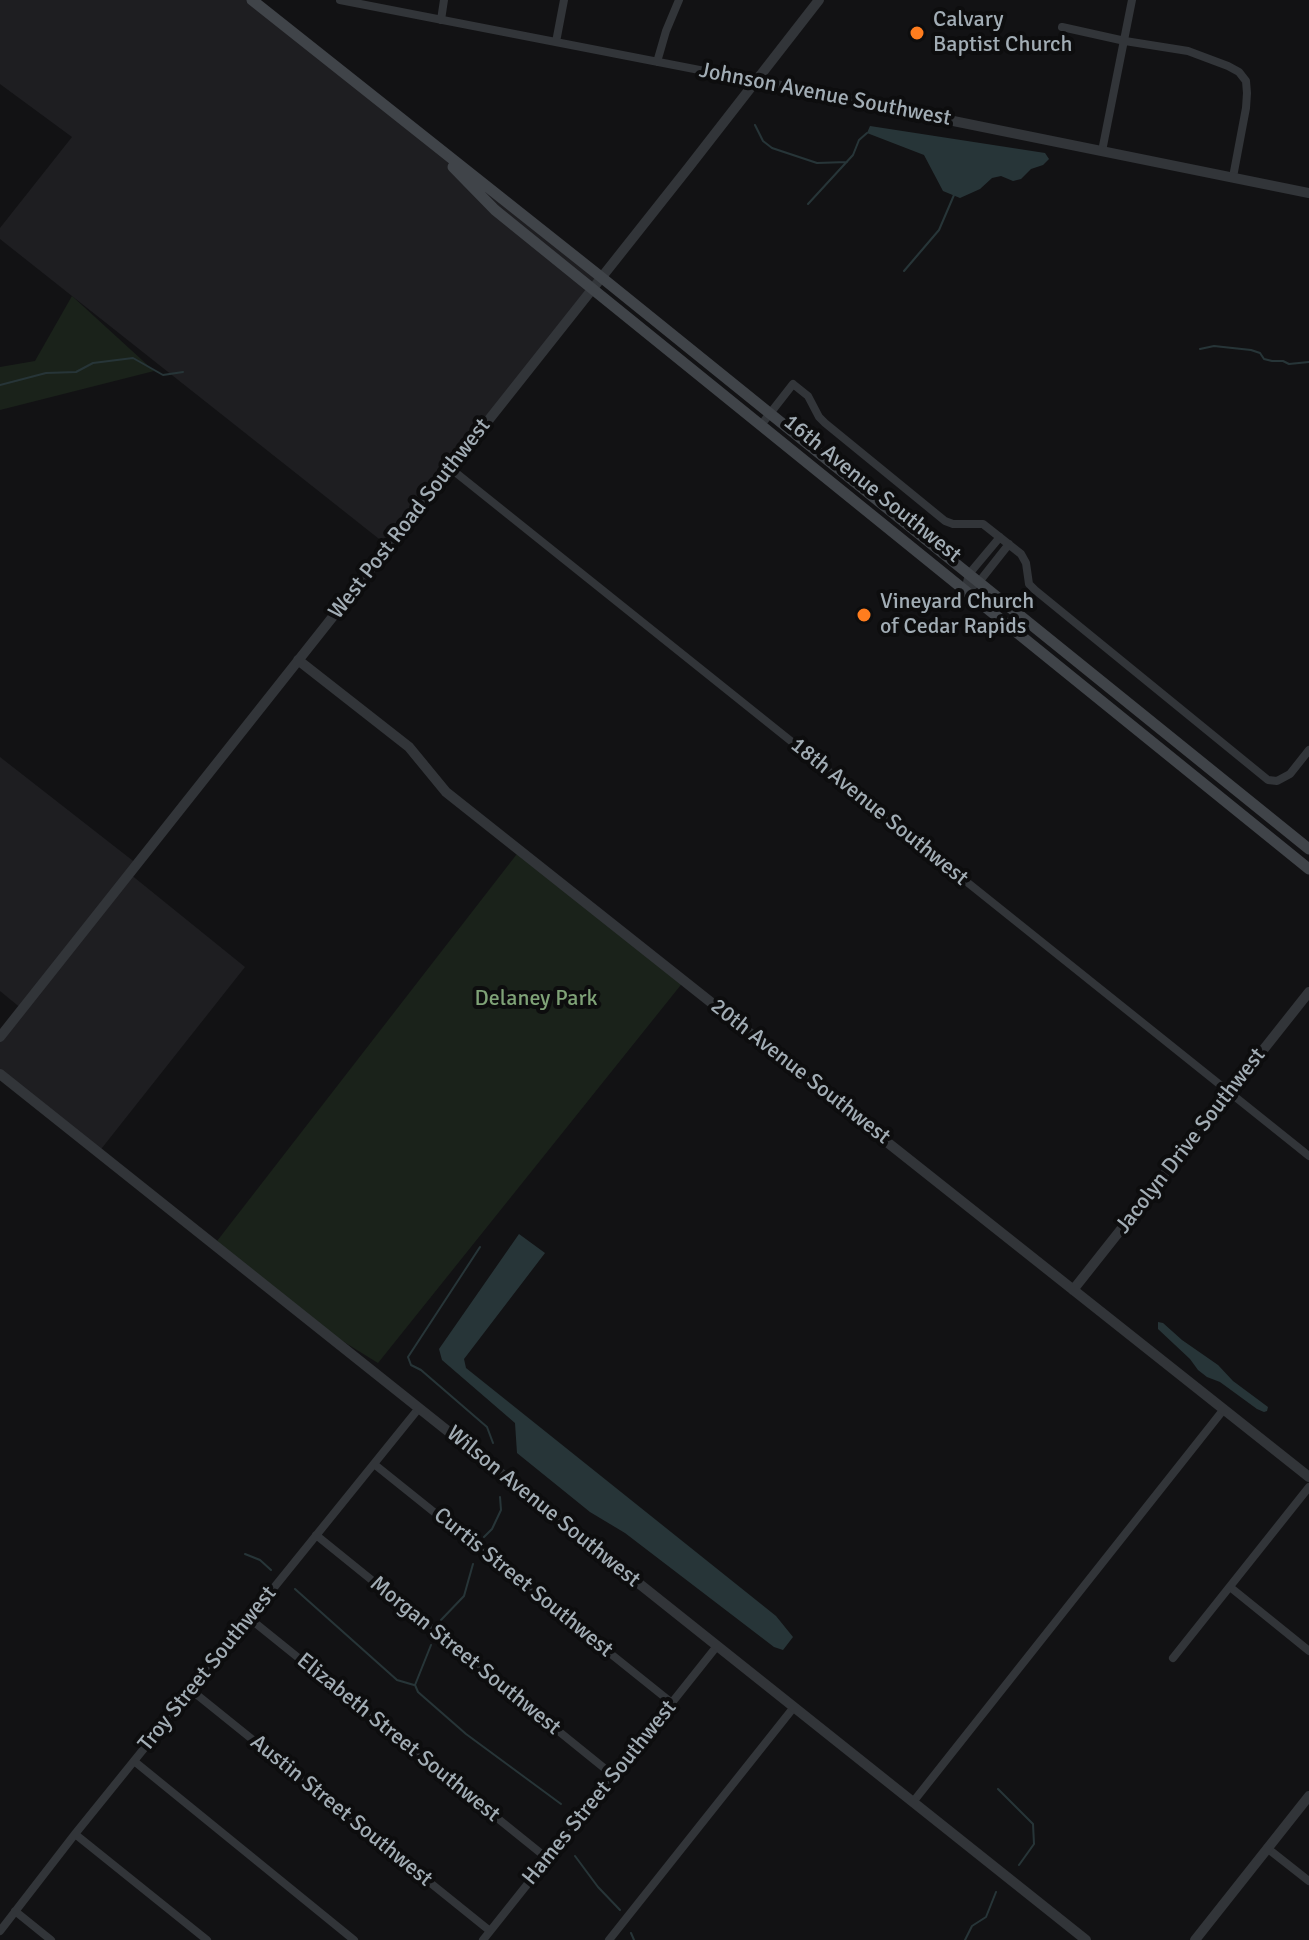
<!DOCTYPE html>
<html>
<head>
<meta charset="utf-8">
<style>
	body { margin:0 }
	canvas { display:block; background:#121214 }
</style>
</head>
<body>
<canvas width="1309" height="1940"></canvas>
<script>
const c = document.querySelector('canvas').getContext('2d');
c.lineJoin = 'round';
function fillPath(path, color) { c.fillStyle = color; c.fill(path, 'evenodd'); }
const poly = rows => new Path2D(rows.map(r => 'M' + r).join(''));
function strokePath(path, color, width, dash) { c.strokeStyle = color; c.lineWidth = width; c.lineCap = dash ? 'butt' : 'round'; c.setLineDash(dash || []); c.stroke(path); }
function write(font, color, halo, rows, align = 'center') {
  c.font = font + ' Signika,sans-serif'; c.lineWidth = 8; c.setLineDash([]); c.textBaseline = 'middle'; c.strokeStyle = halo; c.fillStyle = color; for (const [text, x, y, turn = 0] of rows) {
    c.save(); c.translate(x, y); c.rotate((+turn || 0) * Math.PI / 180); c.textAlign = isNaN(turn) ? turn : align; if (halo) c.strokeText(text, 0, 0); c.fillText(text, 0, 0); c.restore();
  }
}
fillPath(poly([
	[0,0,252,0,601,277,388,546,0,239,0,228,72,137,0,84],
	[0,757,137,864,130,874,245,967,98,1153,0,1074,0,1037,22,1009,0,991]
]), '#1e1e21');
fillPath(poly([
	[72,296,154,371,0,410,0,367,35,361],
	[520,850,684,981,378,1363,307,1319,214,1245]
]), '#1a221a');
fillPath(poly([
	[870,126,1045,153,1049,159,1043,165,1031,169,1021,179,1013,181,1001,176,992,178,980,189,960,198,943,191,924,155,867,133],
	[519,1234,545,1253,464,1359,466,1368,776,1616,793,1637,783,1650,774,1647,625,1533,590,1512,517,1453,515,1423,442,1360,439,1349],
	[1158,1322,1163,1323,1182,1340,1218,1365,1233,1381,1268,1407,1267,1411,1264,1412,1257,1409,1220,1382,1207,1377,1198,1370,1190,1359,1158,1329]
]), '#273538');
strokePath(poly([
	[755,125,763,141,772,148,817,163,847,162],
	[808,204,853,155,859,140,867,133],
	[904,271,939,230,954,195],
	[1200,349,1214,346,1251,350,1260,353,1264,359,1272,361,1283,361,1289,364,1309,362],
	[0,385,46,373,76,372,93,363,133,358,163,375,183,372],
	[480,1247,408,1357,411,1365,421,1370,487,1427,493,1443],
	[484,1537,492,1529,501,1510,500,1497],
	[245,1554,260,1560,271,1570],
	[295,1589,397,1680,414,1685],
	[441,1620,464,1596,473,1564],
	[431,1645,415,1685,418,1692,466,1734,561,1804],
	[998,1789,1033,1824,1034,1844,1019,1865],
	[575,1856,598,1887,620,1910],
	[631,1933,634,1940],
	[965,1940,972,1926,986,1917,996,1892]
]), '#273538', 2);
strokePath(poly([
	[340,0,756,81],
	[441,20,444,0],
	[1062,27,1125,41,1188,51,1228,66,1239,72,1246,81,1247,93,1246,108,1233,177],
	[556,42,564,0],
	[657,62,666,31,679,0],
	[1102,151,1132,0],
	[761,425,793,384,808,396,819,417,825,423,945,521,953,524,983,524,1021,554,1026,563,1029,584,1035,590,1268,780,1277,781,1290,774,1309,750],
	[450,468,1309,1156],
	[965,591,969,574,1000,537],
	[965,591,979,582,1009,544],
	[374,1464,672,1703],
	[316,1535,614,1776],
	[1230,1587,1309,1651],
	[249,1618,548,1859],
	[1173,1658,1309,1487],
	[191,1690,490,1931],
	[134,1761,354,1940],
	[913,1802,1224,1409],
	[75,1834,207,1940],
	[1267,1848,1309,1881],
	[15,1911,51,1940],
	[0,1931,75,1834,419,1408],
	[483,1940,717,1646],
	[609,1940,794,1707]
]), '#323539', 8);
strokePath(poly([
	[756,81,1309,193],
	[298,660,409,747,446,792,1309,1477],
	[0,1037,689,167,819,0],
	[0,1074,1086,1940],
	[1073,1290,1309,992],
	[1195,1940,1309,1796]
]), '#323539', 10);
strokePath(poly([
	[252,0,601,277,1309,849],
	[453,167,495,210,1309,869]
]), '#404449', 11);
for (const [x, y, r, color] of [
	[917,33,8,"#ff7d1e"],
	[864,615,8,"#ff7d1e"]
]) { const dot = new Path2D(); dot.arc(x, y, r, 0, 2 * Math.PI); c.fillStyle = color; c.fill(dot); strokePath(dot, '#0d0d0e', 3); }
write('22px', '#a2adb5', '#0d0d0e', [
	["Calvary",933,20],
	["Baptist Church",933,45],
	["Vineyard Church",880,602],
	["of Cedar Rapids",880,627]
], 'left');
write('22px', '#a2adb5', '#0d0d0e', [
	["Johnson Avenue Southwest",825,95,11],
	["16th Avenue Southwest",872,489,39],
	["West Post Road Southwest",410,519,-52],
	["18th Avenue Southwest",879,812,39],
	["20th Avenue Southwest",800,1072,38],
	["Jacolyn Drive Southwest",1191,1141,-52],
	["Wilson Avenue Southwest",543,1507,39],
	["Curtis Street Southwest",523,1583,39],
	["Morgan Street Southwest",465,1656,39],
	["Troy Street Southwest",208,1669,-51],
	["Elizabeth Street Southwest",398,1738,39],
	["Hames Street Southwest",600,1793,-51],
	["Austin Street Southwest",341,1811,39]
]);
write('22px', '#7fa277', '#0d0d0e', [
	["Delaney Park",536,999]
]);
</script>
</body>
</html>
